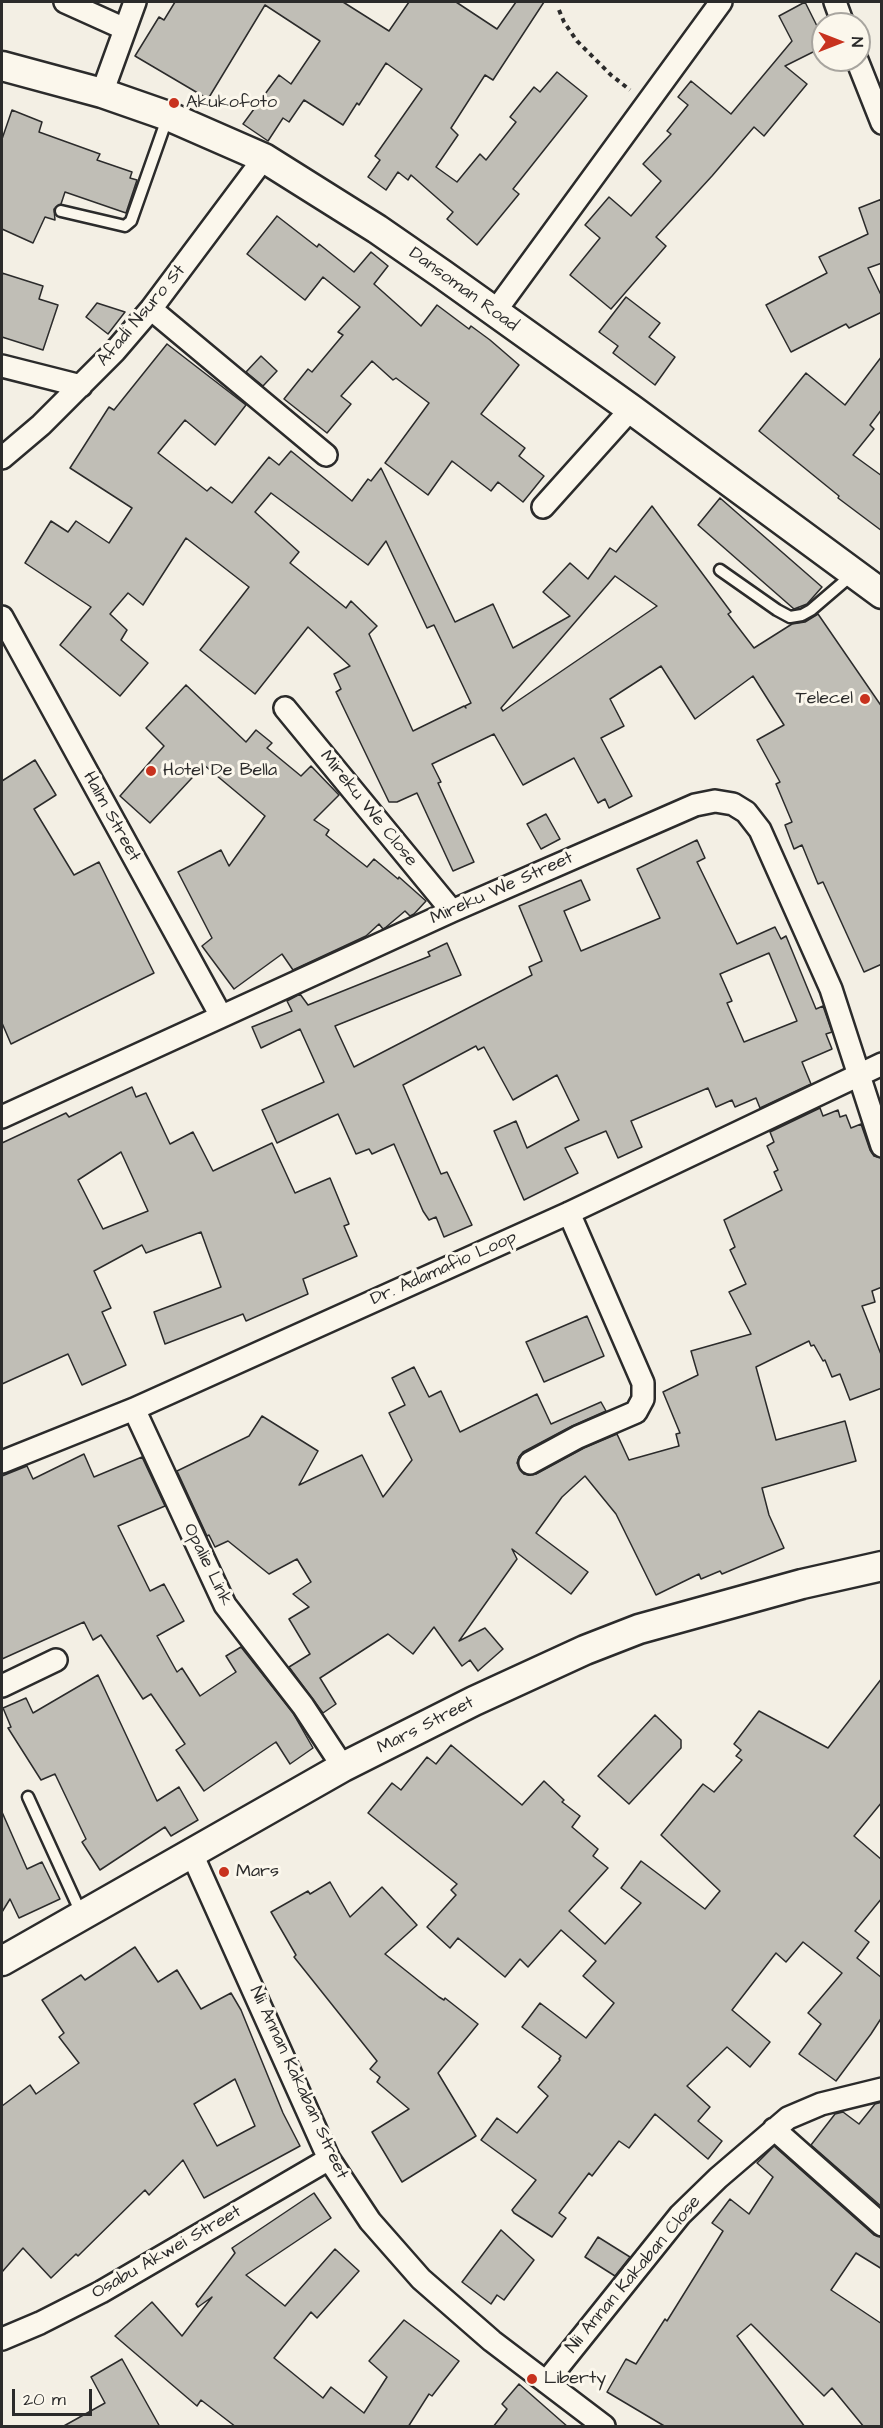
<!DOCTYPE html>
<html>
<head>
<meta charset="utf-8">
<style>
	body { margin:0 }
	#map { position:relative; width:883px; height:2428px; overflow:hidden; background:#f3efe4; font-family:"Architects Daughter",sans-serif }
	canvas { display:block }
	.frame { position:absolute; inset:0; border:3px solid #2b2b2b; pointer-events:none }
	.north { position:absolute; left:811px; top:12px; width:60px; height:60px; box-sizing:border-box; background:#fbf7ec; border:2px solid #a8a59f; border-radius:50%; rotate:90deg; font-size:16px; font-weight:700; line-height:24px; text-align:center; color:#2b2b2b }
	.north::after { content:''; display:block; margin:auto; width:21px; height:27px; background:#c8321e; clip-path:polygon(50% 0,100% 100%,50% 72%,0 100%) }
	.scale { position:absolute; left:12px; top:2389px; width:80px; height:27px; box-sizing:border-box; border:3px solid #2b2b2b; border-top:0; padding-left:8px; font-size:18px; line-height:21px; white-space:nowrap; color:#2b2b2b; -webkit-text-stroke:4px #fbf7ec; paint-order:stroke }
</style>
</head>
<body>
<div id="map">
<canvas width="883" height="2428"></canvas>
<div class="frame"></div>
<div class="north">N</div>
<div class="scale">20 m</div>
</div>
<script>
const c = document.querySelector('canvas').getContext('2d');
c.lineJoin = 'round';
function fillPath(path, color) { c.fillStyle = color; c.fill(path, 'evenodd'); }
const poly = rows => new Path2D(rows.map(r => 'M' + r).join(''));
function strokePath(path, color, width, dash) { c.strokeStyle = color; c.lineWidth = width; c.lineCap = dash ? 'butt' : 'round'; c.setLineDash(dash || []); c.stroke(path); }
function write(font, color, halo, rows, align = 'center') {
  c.font = font + ' "Architects Daughter",sans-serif'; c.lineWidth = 6; c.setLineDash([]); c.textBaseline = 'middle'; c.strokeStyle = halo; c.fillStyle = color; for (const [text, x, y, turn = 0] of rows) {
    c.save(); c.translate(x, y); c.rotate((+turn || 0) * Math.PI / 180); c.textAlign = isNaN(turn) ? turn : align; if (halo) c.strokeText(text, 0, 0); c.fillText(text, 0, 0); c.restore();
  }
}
const building = poly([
	[175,2,343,2,389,31,409,2,456,2,497,29,516,2,544,2,493,80,485,75,451,128,458,135,436,167,457,182,480,154,486,160,516,122,510,117,534,87,540,92,557,72,587,96,513,189,519,194,477,245,447,219,453,212,411,175,408,180,398,172,386,190,368,177,380,160,375,156,422,89,386,63,359,105,357,103,343,125,304,100,289,122,283,118,268,141,243,124,279,75,291,84,320,41,265,5,208,99,135,56,159,17,164,20,175,2],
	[805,2,823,38,823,47,785,66,807,84,764,136,754,127,712,176,656,237,666,246,611,309,570,275,600,238,585,225,609,197,631,216,661,181,643,164,671,134,667,131,688,105,678,97,691,81,731,114,792,41,779,16,805,2],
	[12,110,42,122,39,132,100,154,97,160,132,172,130,178,137,180,126,213,65,192,61,204,54,209,55,220,45,217,33,243,2,229,2,139,12,110],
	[882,199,882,263,868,268,882,297,882,312,849,328,846,324,791,352,766,305,827,273,819,257,868,234,859,208,882,199],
	[277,216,317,247,319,244,354,272,371,252,388,266,374,284,421,326,437,305,469,329,471,326,490,340,519,365,481,414,525,448,519,456,544,476,523,502,498,482,491,491,452,461,428,495,385,463,429,403,396,378,393,380,372,361,341,396,351,404,327,433,284,399,308,369,312,372,343,335,338,332,360,307,323,277,305,300,247,254,277,216],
	[2,273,43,286,39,299,58,305,43,350,2,337,2,273],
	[626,297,660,323,649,337,675,357,655,385,613,353,618,346,599,332,626,297],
	[97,303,125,312,108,334,86,317,97,303],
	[167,344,246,405,215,445,185,420,158,453,207,491,211,487,232,503,269,457,279,465,291,451,352,501,368,479,371,481,381,468,455,622,493,604,513,648,570,616,543,592,570,563,588,579,610,548,616,552,652,506,731,612,728,614,754,648,792,624,805,622,818,614,882,707,882,964,864,972,823,882,818,884,802,845,794,849,785,825,792,822,776,784,780,782,757,740,784,725,753,676,695,719,661,666,610,699,624,726,601,738,632,796,609,808,605,799,598,803,574,758,523,785,494,734,432,764,441,782,438,783,474,862,453,871,417,793,397,802,389,802,336,692,341,689,334,674,350,666,308,627,255,694,200,650,249,587,186,538,143,605,128,593,110,614,127,630,121,640,148,663,120,696,60,645,91,607,25,563,51,521,68,532,76,521,109,543,132,508,70,468,109,407,114,410,167,344],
	[271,493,368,565,386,541,427,628,434,625,471,703,465,706,466,708,464,706,413,731,369,634,377,626,351,601,346,608,290,563,299,552,255,512,271,493],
	[615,576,657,606,503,711,501,708,615,576],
	[261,356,277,371,263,386,246,372,261,356],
	[882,356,882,409,870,425,874,429,853,455,882,476,882,531,838,498,839,496,759,431,806,373,845,405,882,356],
	[720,498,822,587,807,604,794,609,698,525,720,498],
	[186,685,246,742,256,730,272,743,267,748,301,776,311,766,339,795,314,820,329,830,326,835,367,867,374,859,398,879,399,877,426,901,414,914,410,916,405,911,385,928,383,929,379,924,366,936,293,970,282,954,234,989,202,946,212,938,178,872,221,850,229,866,265,816,204,765,150,823,120,796,164,746,146,728,186,685],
	[35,760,56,795,34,809,74,875,99,862,154,973,11,1044,2,1023,2,781,35,760],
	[546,814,560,839,541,849,527,824,546,814],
	[697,840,705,858,697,862,737,944,775,927,781,939,786,936,816,1009,823,1006,832,1032,826,1034,832,1049,802,1062,811,1084,760,1108,756,1098,735,1107,732,1100,716,1107,708,1088,631,1121,642,1147,618,1158,606,1131,565,1148,578,1173,524,1200,494,1131,516,1121,527,1148,579,1120,557,1075,513,1100,484,1047,478,1050,476,1046,403,1085,441,1174,447,1172,472,1225,444,1237,436,1217,429,1220,423,1211,394,1144,372,1154,369,1149,356,1154,338,1114,277,1143,262,1110,324,1082,300,1029,261,1048,252,1027,292,1011,287,1001,300,994,308,1005,430,956,428,952,447,943,461,975,335,1026,354,1067,532,975,529,967,542,961,519,906,581,880,590,900,564,911,581,951,660,918,637,869,697,840],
	[769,953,797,1021,744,1042,727,1003,732,1001,720,974,769,953],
	[132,1087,136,1097,146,1093,170,1144,193,1132,213,1171,272,1143,295,1193,330,1178,349,1224,344,1226,357,1256,303,1279,308,1294,246,1321,243,1314,165,1344,154,1312,221,1287,201,1232,146,1253,142,1245,94,1271,111,1308,102,1312,126,1365,82,1385,68,1354,2,1384,2,1143,66,1113,69,1117,132,1087],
	[121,1152,148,1211,103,1229,78,1180,121,1152],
	[820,1108,823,1116,838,1110,840,1117,846,1115,851,1128,861,1124,870,1150,874,1156,882,1158,882,1287,872,1291,875,1302,862,1306,882,1357,882,1388,850,1400,840,1374,832,1377,825,1360,823,1361,814,1345,811,1346,809,1341,756,1367,776,1440,845,1421,856,1461,762,1488,769,1515,784,1548,722,1574,720,1571,701,1579,699,1574,656,1595,616,1514,585,1476,562,1497,536,1533,588,1572,571,1594,512,1549,517,1559,459,1641,485,1628,503,1649,478,1671,470,1660,462,1666,434,1627,413,1654,388,1634,320,1678,336,1704,323,1713,289,1667,310,1654,289,1619,309,1607,293,1594,311,1582,297,1559,269,1574,228,1541,215,1547,209,1535,207,1536,177,1471,249,1436,262,1416,318,1451,299,1485,362,1455,383,1497,412,1460,389,1413,405,1405,392,1378,414,1367,429,1397,441,1391,460,1432,537,1394,551,1424,601,1402,606,1411,572,1426,523,1452,519,1457,517,1463,524,1474,536,1474,584,1448,617,1434,629,1460,679,1446,676,1434,680,1433,663,1392,698,1375,691,1351,751,1334,729,1292,746,1284,730,1250,735,1247,724,1220,782,1190,774,1172,778,1170,767,1146,774,1142,770,1132,820,1108],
	[587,1316,604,1356,544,1382,526,1342,587,1316],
	[84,1454,94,1477,142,1457,165,1506,118,1526,150,1591,164,1584,184,1621,157,1636,177,1672,182,1668,200,1696,236,1672,226,1656,241,1647,293,1713,313,1748,290,1764,276,1742,204,1791,176,1750,185,1744,151,1694,143,1699,101,1635,93,1640,84,1622,2,1659,2,1476,27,1466,33,1479,84,1454],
	[98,1675,157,1801,179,1787,198,1820,171,1836,165,1827,100,1870,82,1842,86,1839,55,1774,41,1780,8,1728,11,1727,3,1708,26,1698,33,1713,98,1675],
	[882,1678,882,1802,854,1836,882,1860,882,1898,855,1931,869,1942,857,1958,882,1978,882,2017,871,2034,836,2081,799,2054,821,2024,808,2013,842,1973,803,1942,786,1962,776,1953,732,2010,770,2042,750,2067,727,2047,687,2086,710,2107,698,2121,722,2141,708,2159,655,2114,629,2148,619,2141,592,2176,589,2173,559,2213,566,2218,552,2237,514,2213,512,2210,536,2180,481,2140,497,2118,517,2133,548,2096,538,2087,560,2060,559,2059,561,2056,522,2027,540,2003,586,2038,614,2003,583,1976,596,1961,561,1930,528,1967,520,1959,505,1977,458,1938,450,1948,427,1927,456,1895,451,1890,457,1884,368,1813,392,1783,401,1790,427,1757,436,1764,451,1745,522,1805,544,1781,564,1800,562,1802,580,1816,572,1827,598,1849,593,1856,608,1868,569,1911,605,1944,641,1903,621,1888,641,1861,705,1909,720,1891,661,1835,703,1784,714,1792,742,1760,736,1756,741,1750,734,1744,759,1711,828,1748,882,1678],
	[655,1715,681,1740,681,1748,629,1804,598,1776,655,1715],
	[2,1812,27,1869,42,1862,60,1899,19,1918,10,1899,2,1912,2,1812],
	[330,1882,350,1917,382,1887,417,1925,385,1954,439,1997,444,2000,445,1998,478,2024,438,2073,476,2136,402,2182,372,2132,409,2109,377,2082,380,2077,370,2069,377,2061,294,1957,296,1955,271,1912,308,1891,310,1894,330,1882],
	[135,1947,158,1982,177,1970,201,2009,231,1993,241,2010,283,2113,300,2146,204,2198,183,2160,149,2195,145,2190,78,2256,76,2254,51,2278,23,2248,2,2272,2,2106,30,2085,36,2094,79,2063,59,2037,64,2033,42,2000,81,1975,85,1980,135,1947],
	[235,2079,255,2126,217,2146,194,2104,235,2079],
	[882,2102,882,2207,811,2145,835,2114,843,2112,859,2124,875,2104,882,2102],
	[774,2146,874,2235,882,2237,882,2269,856,2253,831,2290,882,2324,882,2427,864,2427,832,2388,824,2396,751,2324,737,2336,805,2427,666,2427,607,2392,626,2359,636,2364,665,2319,667,2321,723,2231,712,2223,730,2199,749,2214,773,2177,757,2163,774,2146],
	[314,2193,331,2218,246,2275,285,2306,335,2249,359,2271,317,2318,311,2312,274,2358,323,2398,331,2387,364,2413,387,2377,369,2361,404,2320,459,2361,432,2396,429,2394,408,2427,236,2427,201,2400,197,2406,115,2336,152,2302,182,2336,212,2297,198,2307,196,2304,235,2253,232,2248,314,2193],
	[501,2230,534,2260,504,2300,497,2295,491,2304,462,2282,501,2230],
	[598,2237,630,2257,615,2276,585,2257,598,2237],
	[122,2359,160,2427,62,2427,105,2403,91,2377,122,2359],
	[519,2384,568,2427,493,2427,507,2409,502,2404,519,2384]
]);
fillPath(building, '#c0beb6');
strokePath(building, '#2b2b2b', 1.5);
const lane = poly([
	[61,211,125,226,131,221,168,116],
	[720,570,777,610,790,617,802,615,811,610,853,574],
	[28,1797,81,1913]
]);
const street = poly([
	[65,2,125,29],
	[835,2,843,24],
	[857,60,882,123],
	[102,93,135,2],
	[151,309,326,455],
	[494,313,721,2],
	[2,366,81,386],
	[2,458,41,425,115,351,151,309,264,158],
	[543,507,631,409],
	[2,617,221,1016],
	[285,708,452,911],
	[2,1117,452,911,695,805,715,801,733,804,746,812,760,830,831,989,882,1146],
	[134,1409,225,1605,303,1706,343,1767],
	[2,1462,134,1409,569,1213,882,1064],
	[530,1463,578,1437,636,1412,643,1399,643,1383,569,1213],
	[2,1686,56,1660],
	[192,1854,329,2159,370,2221,421,2279,492,2341,604,2426],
	[774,2129,882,2225],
	[2,2339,40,2323,101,2292,329,2159],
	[546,2382,680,2215,718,2178,788,2118,821,2104,882,2089]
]);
const secondary = poly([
	[2,66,102,93,168,116,264,158,377,229,442,274,631,409,882,594],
	[2,1961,343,1767,474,1701,585,1650,639,1629,802,1584,882,1566]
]);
strokePath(lane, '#2b2b2b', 15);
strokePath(street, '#2b2b2b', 26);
strokePath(secondary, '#2b2b2b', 33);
strokePath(poly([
	[559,10,564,22,577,41,611,75,630,90]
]), '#2b2b2b', 4, [4.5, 4.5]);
strokePath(lane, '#fbf7ec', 10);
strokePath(street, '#fbf7ec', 21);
strokePath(secondary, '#fbf7ec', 28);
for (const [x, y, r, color] of [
	[174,103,6,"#c8321e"],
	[865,699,6,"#c8321e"],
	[151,771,6,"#c8321e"],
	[224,1872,6,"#c8321e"],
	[532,2379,6,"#c8321e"]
]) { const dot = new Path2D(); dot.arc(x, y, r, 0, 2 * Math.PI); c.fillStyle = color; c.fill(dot); strokePath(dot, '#fbf7ec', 2); }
write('18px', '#2b2b2b', '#fbf7ec', [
	["Akukofoto",186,103],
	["Telecel",853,699,"right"],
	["Hotel De Bella",163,771],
	["Mars",236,1872],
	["Liberty",544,2379]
], 'left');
write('18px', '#2b2b2b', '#fbf7ec', [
	["Dansoman Road",463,290,36],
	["Afadi Nsuro St",142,316,-50],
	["Mireku We Close",368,809,51],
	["Halm Street",111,817,61],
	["Mireku We Street",502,889,-24],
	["Dr. Adamafio Loop",444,1269,-24],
	["Opalie Link",207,1565,64],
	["Mars Street",426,1726,-27],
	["Nii Annan Kakaban Street",298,2083,65],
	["Osabu Akwei Street",167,2253,-30],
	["Nii Annan Kakaban Close",634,2275,-50]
]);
</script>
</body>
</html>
